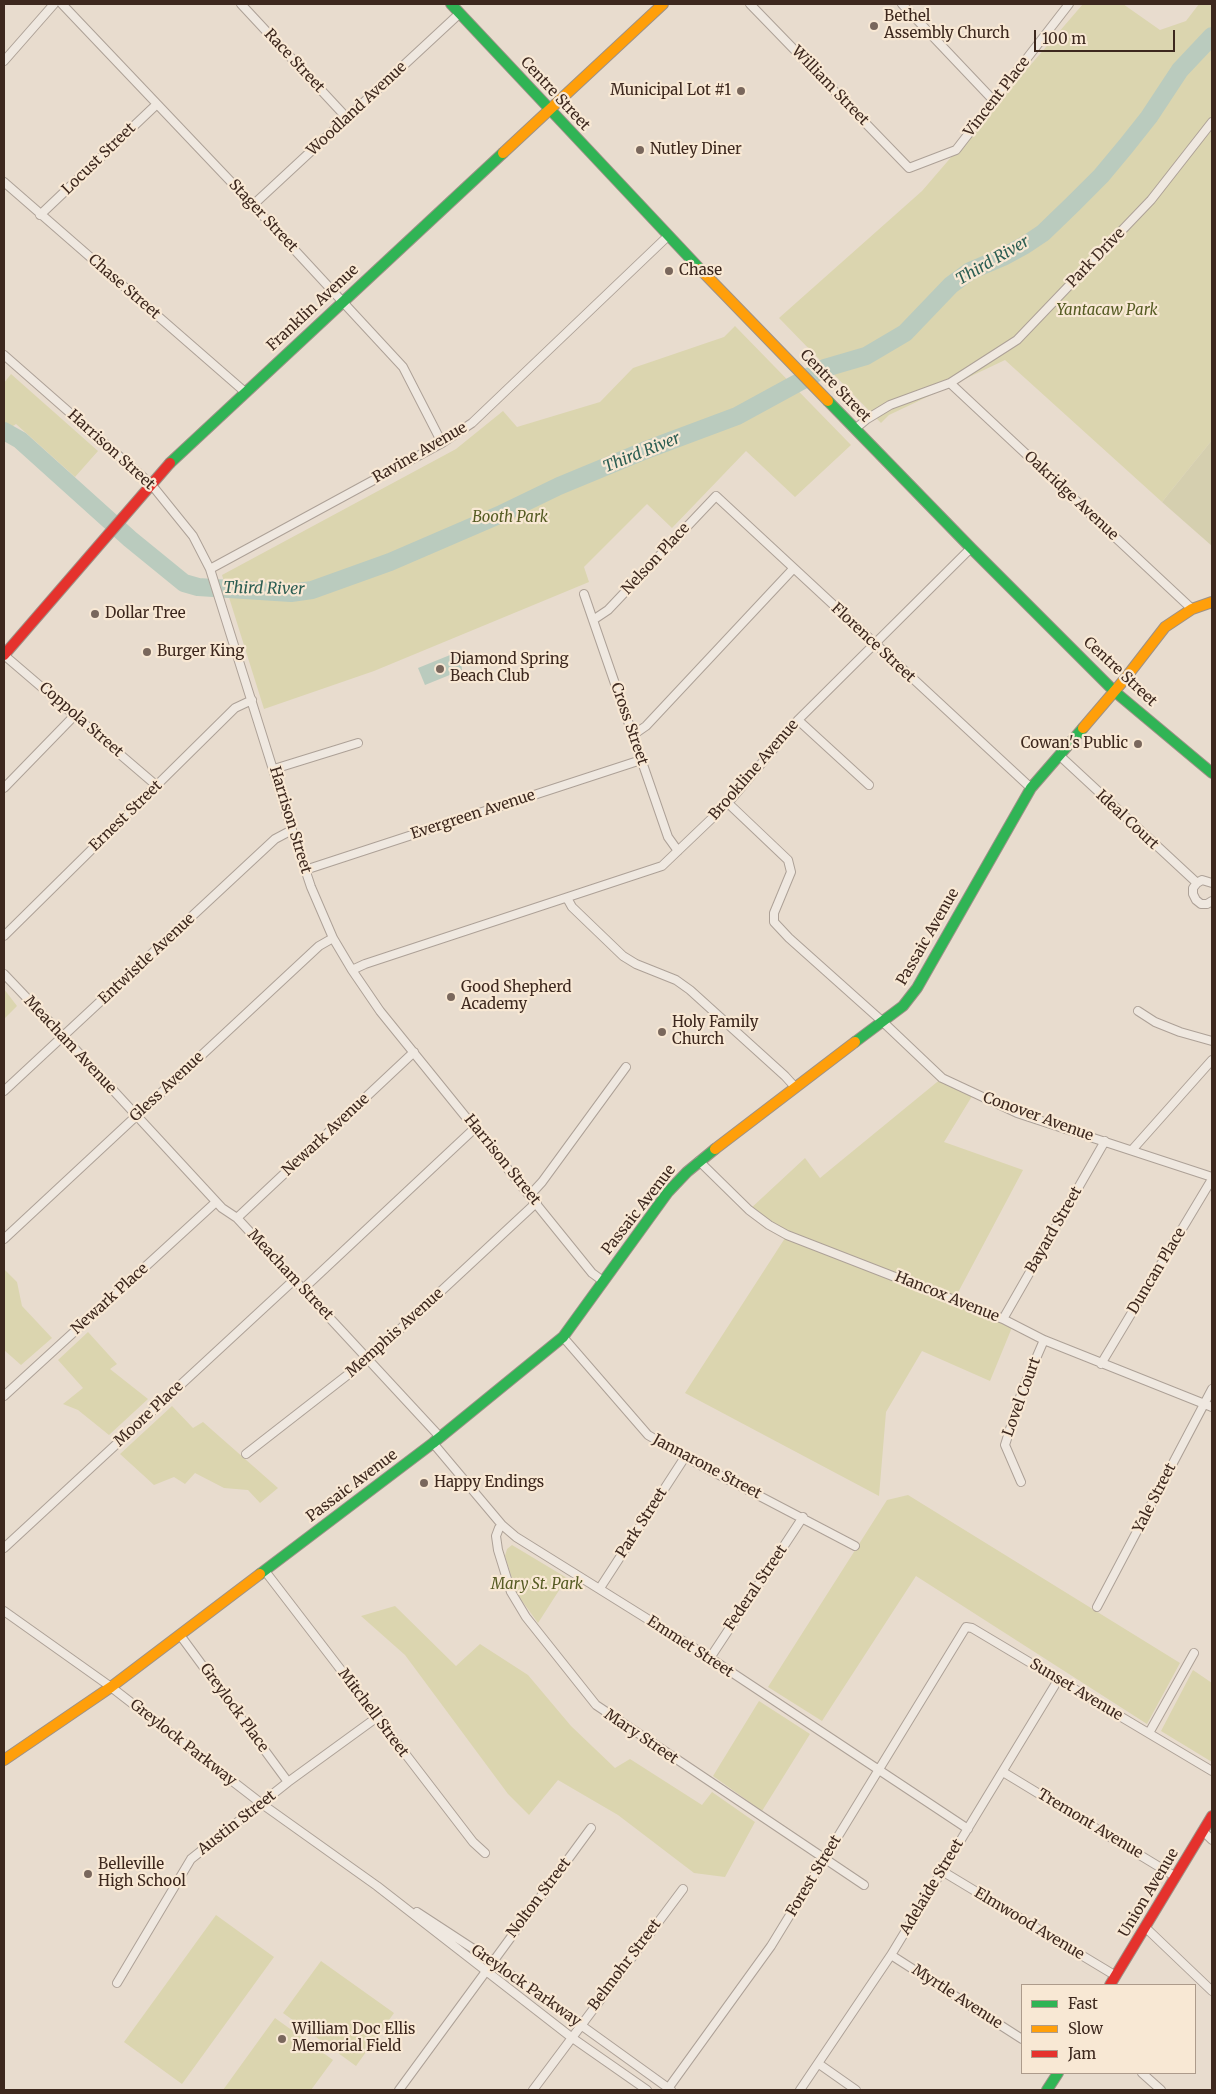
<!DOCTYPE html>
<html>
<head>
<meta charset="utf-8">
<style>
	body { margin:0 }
	#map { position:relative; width:1216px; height:2094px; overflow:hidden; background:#e8dcce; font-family:Merriweather,serif }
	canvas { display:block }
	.frame { position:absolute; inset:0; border:5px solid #3d281e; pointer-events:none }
	.legend { position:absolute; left:1021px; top:1984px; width:175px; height:90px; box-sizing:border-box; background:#f8e8d4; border:1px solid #ad9b8b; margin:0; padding:6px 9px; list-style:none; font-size:15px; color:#3d281e }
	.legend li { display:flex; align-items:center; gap:10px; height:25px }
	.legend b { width:25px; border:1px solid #ad9b8b }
	.scale { position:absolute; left:1034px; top:30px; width:141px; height:22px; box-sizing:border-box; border:2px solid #3d281e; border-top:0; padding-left:6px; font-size:15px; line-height:18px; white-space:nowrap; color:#3d281e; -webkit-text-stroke:4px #f8e8d4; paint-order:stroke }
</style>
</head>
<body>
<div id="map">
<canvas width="1216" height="2094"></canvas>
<div class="frame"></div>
<ul class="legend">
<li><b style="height:6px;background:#30b455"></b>Fast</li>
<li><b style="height:6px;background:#ff9f0a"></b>Slow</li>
<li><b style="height:6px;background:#e5322d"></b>Jam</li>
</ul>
<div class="scale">100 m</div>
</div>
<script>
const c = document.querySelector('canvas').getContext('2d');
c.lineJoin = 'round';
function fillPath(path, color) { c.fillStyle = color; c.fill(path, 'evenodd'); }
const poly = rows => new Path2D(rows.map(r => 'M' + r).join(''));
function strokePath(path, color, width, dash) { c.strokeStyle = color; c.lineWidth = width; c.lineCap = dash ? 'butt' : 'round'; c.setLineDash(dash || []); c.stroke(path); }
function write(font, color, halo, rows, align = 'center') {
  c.font = font + ' Merriweather,serif'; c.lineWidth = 4.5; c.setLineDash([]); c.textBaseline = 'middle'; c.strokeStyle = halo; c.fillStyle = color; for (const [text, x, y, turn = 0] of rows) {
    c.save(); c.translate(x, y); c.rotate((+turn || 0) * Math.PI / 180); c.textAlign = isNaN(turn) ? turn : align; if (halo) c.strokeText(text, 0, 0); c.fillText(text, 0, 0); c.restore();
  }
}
fillPath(poly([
	[1083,4,1123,4,1160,30,1186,21,1199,4,1212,4,1212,440,1162,502,1005,360,889,415,881,423,779,318,922,191],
	[735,326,851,445,795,497,746,451,672,528,647,504,584,567,589,582,374,671,264,709,222,575,456,449,503,411,517,427,600,402,633,368,724,337],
	[11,374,98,451,75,477,16,424,4,432,4,383],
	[4,989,17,1006,4,1019],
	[942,1078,974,1093,944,1142,1023,1170,954,1300,1013,1325,990,1381,922,1351,886,1412,879,1496,685,1393,787,1235,749,1210,805,1158,820,1178],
	[4,1269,17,1282,22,1306,52,1338,21,1365,4,1350],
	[88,1332,117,1364,110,1369,148,1399,109,1435,78,1410,63,1404,83,1388,58,1360],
	[172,1406,193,1428,203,1422,278,1488,260,1503,248,1490,224,1488,195,1473,185,1484,174,1477,154,1485,120,1454],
	[908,1495,1180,1663,1147,1724,916,1576,822,1721,768,1687,887,1500],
	[512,1545,567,1578,538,1623,517,1594,505,1556,507,1549],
	[395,1606,456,1666,480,1644,528,1675,571,1726,615,1768,630,1759,702,1805,712,1792,755,1822,725,1877,694,1873,618,1815,558,1780,529,1815,508,1794,405,1655,361,1616],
	[1193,1670,1212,1683,1212,1762,1161,1731],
	[759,1701,810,1734,762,1811,713,1776],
	[216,1915,274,1957,182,2084,124,2042],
	[321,1961,394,2013,356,2066,283,2013],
	[275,2018,333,2060,311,2090,223,2090]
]), '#dbd5af');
fillPath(poly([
	[1212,440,1212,546,1162,502]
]), '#d5cfaf');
fillPath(poly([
	[455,653,461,662,462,670,425,685,418,668]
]), '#bacbbe');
strokePath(poly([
	[4,431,20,440,130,539,184,583,198,587,291,593,312,590,390,562,499,515,559,486,646,450,737,416,825,368,866,356,905,333,951,285,970,271,1003,257,1025,245,1043,233,1073,204,1101,176,1126,146,1149,117,1180,70,1212,36]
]), '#bacbbe', 18);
const street = poly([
	[62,4,253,205,403,367,442,443],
	[241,4,347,118],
	[750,4,909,168,956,150,1069,4],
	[902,4,994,101],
	[4,61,54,4],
	[4,182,245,392],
	[253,205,460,13],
	[40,215,157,104],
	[4,355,151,484,193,536,210,569,292,830,311,887,333,938,352,970,380,1011,592,1273,603,1281],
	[950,383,1192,609],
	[855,429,867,419,890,405,950,383,1017,340,1151,200,1212,122],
	[210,569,442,443,472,423,668,236],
	[584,594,668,837,678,851],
	[593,620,608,610,716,496,1031,788],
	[4,655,157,786],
	[798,720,869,785],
	[633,735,646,726,793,569],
	[1059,755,1197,883],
	[274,769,358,743],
	[4,788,75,715],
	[728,803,788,860,791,872,774,913,774,922,789,938,883,1022,942,1078,1017,1113,1212,1177],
	[305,870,641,760],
	[1212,883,1202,880,1197,883,1193,888,1193,894,1196,900,1201,904,1207,904,1212,901],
	[567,898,572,907,623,956,636,964,676,980,690,990,785,1076,795,1087],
	[4,936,235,708,252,700],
	[352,970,365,964,662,866,728,803,798,720,971,548],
	[4,974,64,1037,222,1208,237,1218,440,1437],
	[1138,1011,1155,1022,1180,1032,1212,1041],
	[4,1091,275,839,292,830],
	[1132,1150,1212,1060],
	[699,1161,749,1210,769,1225,787,1235,1003,1319,1044,1340,1212,1407],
	[530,1195,542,1182,626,1067],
	[237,1218,414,1052],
	[4,1239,319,946,333,938],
	[303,1289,475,1128],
	[1003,1319,1105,1141],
	[563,1337,648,1435,685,1457,855,1546],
	[1101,1364,1212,1179],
	[4,1396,216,1202],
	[433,1443,502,1525,516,1537,710,1658,968,1829],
	[246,1454,368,1359,537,1202],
	[1021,1482,1005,1445,1022,1391,1044,1340],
	[502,1525,499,1528,496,1536,498,1550,511,1592,526,1617,596,1705,864,1885],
	[4,1548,294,1280],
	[265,1571,473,1842,485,1853],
	[600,1588,685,1457],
	[1097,1607,1212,1389],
	[4,1611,111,1687,262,1804,377,1886,571,2037,647,2090],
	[180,1635,288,1782],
	[710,1658,803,1517],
	[1149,1733,1194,1653],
	[1003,1772,1176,1877],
	[1203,1831,1212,1840],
	[942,1871,1116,1976],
	[417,1912,492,1961,671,2090],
	[1146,1928,1212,1991],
	[891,1955,1022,2039],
	[117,1983,191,1859,288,1782,376,1718],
	[819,2064,856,2090],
	[1142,2073,1161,2090],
	[399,2090,591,1828],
	[533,2090,683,1889],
	[667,2090,771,1946,966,1627,972,1628,1212,1771],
	[800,2090,891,1955,1058,1680]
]);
const fast = poly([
	[451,4,700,269],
	[828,401,971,548,1114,691,1212,773],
	[170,463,503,153],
	[855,1042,903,1006,917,988,1031,788,1083,728],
	[260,1574,433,1443,563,1337,668,1192,687,1172,715,1149],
	[1047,2090,1058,2073]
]);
const slow = poly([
	[503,153,663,4],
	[700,269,828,401],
	[1083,728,1124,680,1165,627,1192,609,1212,602],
	[715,1149,855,1042],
	[4,1760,111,1687,260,1574]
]);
const jam = poly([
	[4,655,170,463],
	[1110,1985,1212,1816]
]);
strokePath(street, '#ada197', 10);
strokePath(fast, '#9d9187', 12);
strokePath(slow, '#9d9187', 12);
strokePath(jam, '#9d9187', 12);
strokePath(street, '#efe8e0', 8);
strokePath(fast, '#30b455', 10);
strokePath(slow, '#ff9f0a', 10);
strokePath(jam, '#e5322d', 10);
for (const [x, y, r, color] of [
	[874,26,5,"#79675c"],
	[741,91,5,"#79675c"],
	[640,150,5,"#79675c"],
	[669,271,5,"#79675c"],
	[95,614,5,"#79675c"],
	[147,652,5,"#79675c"],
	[440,669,5,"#79675c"],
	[1138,744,5,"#79675c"],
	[451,997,5,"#79675c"],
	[662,1032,5,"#79675c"],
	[424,1483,5,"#79675c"],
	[88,1874,5,"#79675c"],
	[282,2039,5,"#79675c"]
]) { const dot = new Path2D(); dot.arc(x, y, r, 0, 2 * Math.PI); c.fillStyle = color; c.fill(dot); strokePath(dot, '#f8e8d4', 2); }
write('15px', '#3d281e', '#f8e8d4', [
	["Bethel",884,17],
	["Assembly Church",884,34],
	["Municipal Lot #1",731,91,"right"],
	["Nutley Diner",650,150],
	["Chase",679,271],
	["Dollar Tree",105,614],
	["Burger King",157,652],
	["Diamond Spring",450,660],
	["Beach Club",450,677],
	["Cowan's Public",1128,744,"right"],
	["Good Shepherd",461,988],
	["Academy",461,1005],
	["Holy Family",672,1023],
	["Church",672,1040],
	["Happy Endings",434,1483],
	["Belleville",98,1865],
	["High School",98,1882],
	["William Doc Ellis",292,2030],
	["Memorial Field",292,2047]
], 'left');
write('15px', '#3d281e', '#f8e8d4', [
	["Race Street",294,61,47],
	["William Street",830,86,46],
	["Centre Street",555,94,47],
	["Vincent Place",997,97,-52],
	["Woodland Avenue",357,109,-43],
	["Locust Street",99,159,-44],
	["Stager Street",263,216,47],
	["Park Drive",1096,258,-46],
	["Chase Street",124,287,41],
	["Franklin Avenue",313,308,-43],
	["Centre Street",835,386,46],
	["Harrison Street",111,450,42],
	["Ravine Avenue",420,453,-30],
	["Oakridge Avenue",1071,496,43],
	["Nelson Place",656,559,-47],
	["Florence Street",873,643,43],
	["Centre Street",1120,672,43],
	["Coppola Street",81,720,41],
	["Cross Street",629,724,71],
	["Brookline Avenue",754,770,-49],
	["Evergreen Avenue",473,815,-18],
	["Ernest Street",126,816,-44],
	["Harrison Street",290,820,73],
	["Ideal Court",1127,820,43],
	["Passaic Avenue",928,937,-60],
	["Entwistle Avenue",147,959,-43],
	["Meacham Avenue",70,1045,47],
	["Gless Avenue",167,1087,-43],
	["Conover Avenue",1038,1117,20],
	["Newark Avenue",326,1135,-43],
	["Harrison Street",502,1160,51],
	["Passaic Avenue",639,1210,-52],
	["Bayard Street",1054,1230,-60],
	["Duncan Place",1157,1271,-59],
	["Meacham Street",290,1275,47],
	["Hancox Avenue",947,1297,22],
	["Newark Place",110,1299,-42],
	["Memphis Avenue",395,1333,-42],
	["Lovel Court",1022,1397,-70],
	["Moore Place",149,1414,-43],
	["Jannarone Street",707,1467,28],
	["Passaic Avenue",352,1486,-37],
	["Yale Street",1155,1498,-63],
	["Park Street",642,1523,-57],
	["Federal Street",756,1588,-56],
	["Emmet Street",690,1647,33],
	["Sunset Avenue",1076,1690,31],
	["Greylock Place",234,1708,54],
	["Mitchell Street",373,1713,53],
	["Mary Street",641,1737,34],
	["Greylock Parkway",183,1743,38],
	["Austin Street",237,1823,-38],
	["Tremont Avenue",1090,1824,31],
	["Forest Street",814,1876,-59],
	["Adelaide Street",932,1887,-59],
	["Union Avenue",1149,1893,-59],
	["Nolton Street",539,1898,-53],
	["Elmwood Avenue",1029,1924,31],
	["Belmohr Street",625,1965,-53],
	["Greylock Parkway",526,1986,35],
	["Myrtle Avenue",957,1997,33]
]);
write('italic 15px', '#555b23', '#f8e8d4', [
	["Yantacaw Park",1107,311],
	["Booth Park",510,518],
	["Mary St. Park",537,1585]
]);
write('italic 16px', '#2c5e53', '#f8e8d4', [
	["Third River",993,261,-30],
	["Third River",642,453,-22],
	["Third River",264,589,1]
]);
</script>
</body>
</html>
